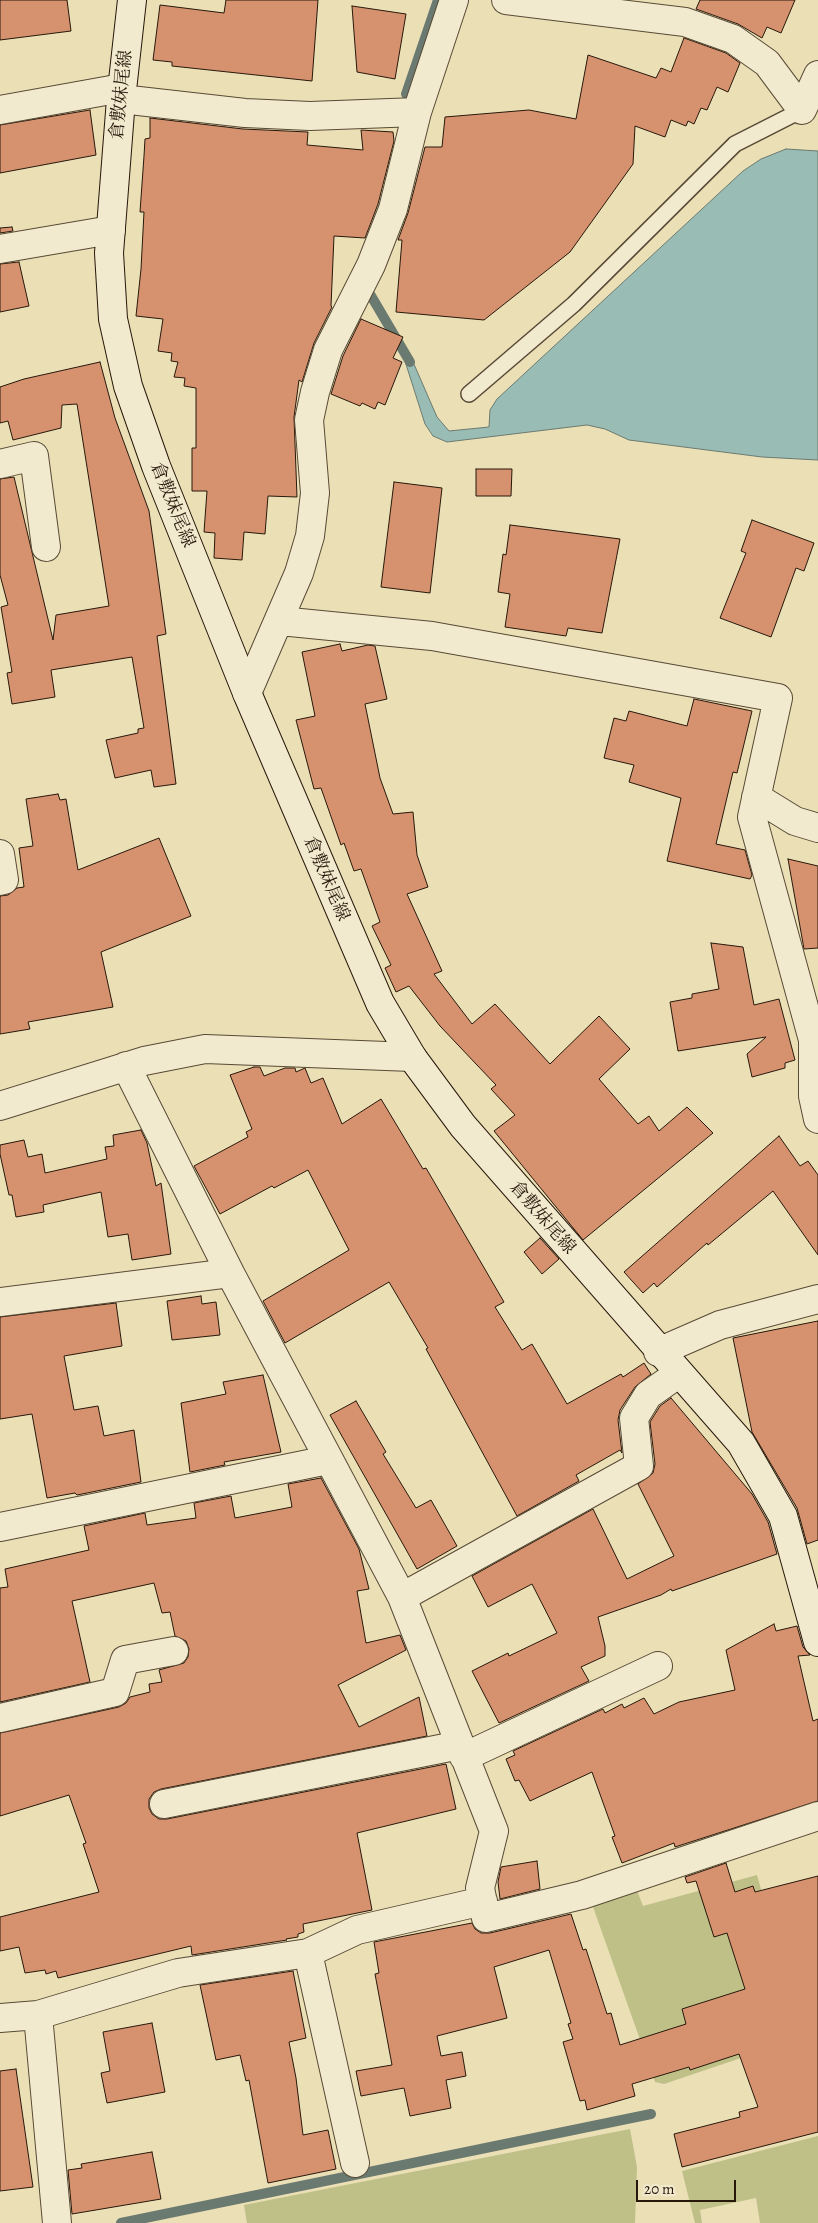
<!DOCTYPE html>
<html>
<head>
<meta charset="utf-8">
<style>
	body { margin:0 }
	#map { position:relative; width:818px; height:2223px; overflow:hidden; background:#ebdfb5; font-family:Alegreya,serif }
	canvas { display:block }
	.scale { position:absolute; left:636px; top:2180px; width:100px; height:22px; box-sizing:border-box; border:2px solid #27180b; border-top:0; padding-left:6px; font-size:15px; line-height:18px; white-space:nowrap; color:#27180b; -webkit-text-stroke:4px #f2eacf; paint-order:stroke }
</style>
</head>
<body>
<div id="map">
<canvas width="818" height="2223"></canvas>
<div class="scale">20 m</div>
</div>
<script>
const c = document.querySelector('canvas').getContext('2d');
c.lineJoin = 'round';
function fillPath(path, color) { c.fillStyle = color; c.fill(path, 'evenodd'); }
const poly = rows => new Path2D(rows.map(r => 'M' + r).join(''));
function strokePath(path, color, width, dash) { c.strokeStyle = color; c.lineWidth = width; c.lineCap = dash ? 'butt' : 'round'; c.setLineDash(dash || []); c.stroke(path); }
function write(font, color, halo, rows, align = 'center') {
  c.font = font + ' Alegreya,"Noto Serif JP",serif'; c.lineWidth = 4.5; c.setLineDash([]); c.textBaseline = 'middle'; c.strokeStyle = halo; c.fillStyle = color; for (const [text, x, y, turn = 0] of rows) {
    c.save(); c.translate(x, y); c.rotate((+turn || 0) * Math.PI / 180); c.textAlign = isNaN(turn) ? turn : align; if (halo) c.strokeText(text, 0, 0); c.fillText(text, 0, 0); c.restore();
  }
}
fillPath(poly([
	[757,1875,803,2037,664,2084,655,2082,592,1904,636,1888,643,1906],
	[630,2129,637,2167,635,2223,247,2223,244,2205],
	[818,2136,818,2223,760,2223,756,2198,700,2210,702,2223,695,2223,682,2171]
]), '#bec088');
const water = poly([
	[786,149,818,151,818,460,762,457,629,440,605,429,587,425,447,442,433,436,425,424,404,358,410,355,437,417,449,431,489,427,490,410,497,399,743,171,761,159,786,149]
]);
fillPath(water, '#99bcb4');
strokePath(water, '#6b7a70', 1);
strokePath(poly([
	[406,94,438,0],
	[370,294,410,362],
	[121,2223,651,2114]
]), '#6b7a70', 10);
const building = poly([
	[0,0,67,0,71,31,0,40,0,0],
	[226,0,318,0,312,81,172,66,172,62,153,60,160,5,224,13,226,0],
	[700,0,795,0,781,33,767,27,762,38,738,24,696,9,700,0],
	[352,6,406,14,395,79,357,72,352,6],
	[684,38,726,53,740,63,728,92,717,87,707,110,701,108,694,124,688,121,686,126,671,120,665,137,635,126,633,164,570,252,484,320,396,312,402,240,398,240,408,213,425,147,442,147,445,117,529,110,576,119,588,55,656,78,661,68,671,72,684,38],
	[90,110,96,155,0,173,0,125,90,110],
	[150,118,243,129,308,132,307,145,363,150,361,130,393,132,394,141,378,204,365,238,334,236,331,306,332,307,314,343,302,382,299,380,294,417,297,497,268,496,265,534,244,532,242,560,214,558,215,533,204,532,207,491,192,491,192,448,196,448,196,388,184,386,185,378,174,377,178,362,171,361,172,353,158,351,163,319,136,316,141,269,144,212,140,212,144,156,145,139,150,138,150,118],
	[12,227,13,231,0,233,0,228,12,227],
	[19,262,29,306,0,312,0,264,19,262],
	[361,319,403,337,393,358,402,362,385,405,378,402,375,409,362,403,360,406,331,394,343,356,361,319],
	[100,362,115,418,149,511,166,634,157,636,176,784,154,787,151,770,115,778,106,740,138,733,138,729,144,728,132,657,51,670,55,697,12,704,7,673,12,672,1,607,8,605,0,575,0,479,14,477,53,640,56,615,109,606,77,404,62,405,61,428,13,440,8,421,0,423,0,387,24,379,100,362],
	[476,469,512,469,511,496,476,496,476,469],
	[394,482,442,488,430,593,381,587,394,482],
	[752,520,814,543,804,571,796,568,771,637,720,618,746,553,741,551,752,520],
	[510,525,620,539,602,633,568,628,566,636,505,627,510,594,498,592,503,554,506,555,510,525],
	[340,644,342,651,368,645,375,646,387,699,365,704,380,778,393,814,413,812,417,855,428,887,407,894,442,971,434,974,472,1024,495,1004,550,1064,599,1016,630,1049,599,1079,638,1124,649,1116,659,1131,687,1107,713,1133,583,1240,494,1131,515,1115,491,1089,496,1085,440,1026,409,986,396,992,385,968,391,965,372,926,380,922,361,869,354,871,344,843,341,845,321,788,314,789,296,720,315,716,302,652,340,644],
	[694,699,752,711,737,773,733,772,716,844,745,850,752,875,750,879,667,861,681,798,629,782,634,765,604,758,614,718,626,721,629,711,687,726,694,699],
	[58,794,60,800,66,799,78,870,159,838,191,916,101,952,113,1007,28,1022,30,1029,0,1034,0,896,8,895,17,888,24,887,19,848,33,846,26,799,58,794],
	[788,859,818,866,818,948,804,949,788,859],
	[711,943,743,947,754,1005,779,999,795,1060,785,1063,785,1068,752,1077,747,1054,766,1037,678,1051,670,1002,692,998,692,994,719,989,711,943],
	[254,1067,260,1067,264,1076,285,1068,295,1068,296,1072,305,1068,311,1083,323,1078,342,1124,381,1099,423,1169,426,1168,504,1302,495,1307,522,1350,532,1344,567,1404,621,1374,623,1377,644,1363,651,1374,635,1387,620,1410,618,1420,622,1453,620,1450,576,1475,579,1481,517,1516,426,1349,428,1348,389,1282,285,1343,263,1301,349,1250,308,1170,274,1188,272,1186,220,1214,194,1166,248,1137,246,1132,252,1129,230,1075,254,1067],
	[141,1130,147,1143,156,1186,161,1183,171,1254,132,1260,128,1234,108,1237,101,1192,43,1205,44,1212,16,1217,12,1195,9,1195,0,1154,0,1145,24,1140,28,1157,42,1154,45,1173,107,1159,105,1147,114,1146,113,1135,141,1130],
	[779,1136,800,1166,808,1161,818,1175,818,1255,773,1191,708,1245,707,1243,657,1287,654,1283,643,1293,624,1272,779,1136],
	[540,1238,559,1259,542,1274,524,1252,540,1238],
	[201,1296,202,1304,216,1302,220,1335,172,1340,167,1301,201,1296],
	[116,1303,122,1346,64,1356,74,1410,98,1406,104,1436,134,1430,141,1482,77,1495,75,1493,47,1498,32,1414,0,1419,0,1317,116,1303],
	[818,1321,818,1540,807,1544,797,1508,752,1432,733,1338,818,1321],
	[263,1375,281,1452,224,1462,225,1465,190,1472,181,1403,226,1394,223,1382,263,1375],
	[671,1398,752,1494,768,1522,777,1554,672,1591,671,1589,661,1595,598,1617,605,1646,605,1656,581,1667,589,1681,499,1723,472,1671,508,1653,509,1656,557,1633,532,1584,488,1607,472,1576,593,1509,627,1579,674,1556,638,1484,653,1473,655,1464,650,1422,660,1406,671,1398],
	[356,1401,386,1452,383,1454,416,1508,431,1500,457,1546,417,1569,330,1415,356,1401],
	[321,1478,359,1549,369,1589,357,1591,366,1643,400,1635,406,1650,338,1685,359,1727,419,1697,427,1736,161,1789,154,1792,149,1799,149,1808,152,1814,159,1819,167,1819,446,1764,456,1809,357,1833,372,1910,303,1924,304,1932,298,1934,298,1937,286,1939,287,1940,192,1955,191,1946,58,1978,56,1971,46,1974,45,1970,25,1973,19,1947,0,1951,0,1917,99,1892,83,1844,86,1843,69,1795,0,1816,0,1733,119,1707,126,1703,130,1697,150,1692,149,1684,162,1682,159,1670,184,1663,188,1657,189,1649,186,1641,175,1636,170,1612,162,1613,154,1583,72,1601,90,1682,0,1702,0,1588,8,1587,5,1569,89,1550,84,1526,145,1513,147,1525,196,1518,194,1503,231,1496,235,1518,292,1507,288,1484,321,1478],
	[774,1624,776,1631,797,1626,803,1647,810,1655,798,1656,813,1721,818,1719,818,1801,675,1847,674,1843,622,1863,612,1837,615,1836,592,1772,530,1801,519,1780,515,1781,506,1759,515,1755,513,1751,603,1709,605,1713,622,1704,624,1708,644,1698,654,1714,679,1702,735,1690,726,1650,774,1624],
	[537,1861,540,1889,500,1899,498,1882,501,1867,537,1861],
	[726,1863,735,1892,753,1886,755,1892,818,1876,818,2132,682,2167,674,2134,740,2117,739,2112,758,2107,739,2054,690,2070,689,2067,632,2084,635,2096,587,2110,585,2100,580,2101,563,2042,573,2039,568,2024,571,2023,549,1950,494,1967,507,2018,437,2036,441,2056,462,2052,466,2076,446,2080,451,2108,410,2116,404,2088,361,2096,356,2071,392,2065,375,1974,379,1973,374,1942,472,1923,475,1929,481,1933,490,1933,571,1914,583,1950,586,1949,607,2014,611,2013,620,2045,686,2024,682,2009,745,1989,727,1933,714,1937,696,1881,687,1883,685,1877,726,1863],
	[293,1971,306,2038,289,2042,296,2078,303,2135,328,2130,336,2169,268,2183,249,2080,246,2081,240,2055,216,2060,200,1985,293,1971],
	[152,2023,165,2092,107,2103,101,2073,110,2071,103,2032,152,2023],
	[16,2069,33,2187,0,2191,0,2071,16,2069],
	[152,2152,161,2199,72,2214,68,2170,82,2168,81,2164,152,2152]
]);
fillPath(building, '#d6926e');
strokePath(building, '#27180b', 1);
const service = poly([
	[469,394,574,304,735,144,802,110]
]);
const minor = poly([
	[506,0,685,22,733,39,767,63,802,110,818,75],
	[121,99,245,113,310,116,417,112],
	[0,110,122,88],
	[0,249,111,230],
	[0,464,34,456,46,547],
	[280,621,432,636,778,698,752,817,813,1040,813,1096,818,1119],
	[247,693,299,573,310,536,315,493,309,420,315,392,328,350,371,265,393,209,417,112,454,0],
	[756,797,795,821,818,828],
	[0,854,4,880,0,881],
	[126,1066,230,1273,402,1597,494,1831,480,1888,486,1918,582,1895,818,1816],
	[0,1106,144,1061,205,1049,412,1057],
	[0,1302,230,1273],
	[658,1352,720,1325,818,1299],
	[0,1527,328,1460],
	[402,1597,639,1466,634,1418,648,1395,678,1374],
	[0,1718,115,1692,125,1660,174,1651],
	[464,1757,658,1666],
	[164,1804,460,1745],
	[308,1953,355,2163],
	[38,2015,57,2223],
	[0,2018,38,2015,178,1973,308,1953,357,1930,483,1901]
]);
const secondary = poly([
	[132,0,121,99,109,253,113,319,128,386,156,466,247,693,380,1003,412,1057,463,1126,741,1443,783,1516,818,1642]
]);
strokePath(service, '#584a36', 18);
strokePath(minor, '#584a36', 30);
strokePath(secondary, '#27180b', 30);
strokePath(service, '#f2eacf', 15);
strokePath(minor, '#f2eacf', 28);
strokePath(secondary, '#f2eacf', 28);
write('18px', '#27180b', '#f2eacf', [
	["倉敷妹尾線",122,95,-84],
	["倉敷妹尾線",172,505,68],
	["倉敷妹尾線",326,879,67],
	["倉敷妹尾線",542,1218,49]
]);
</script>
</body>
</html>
